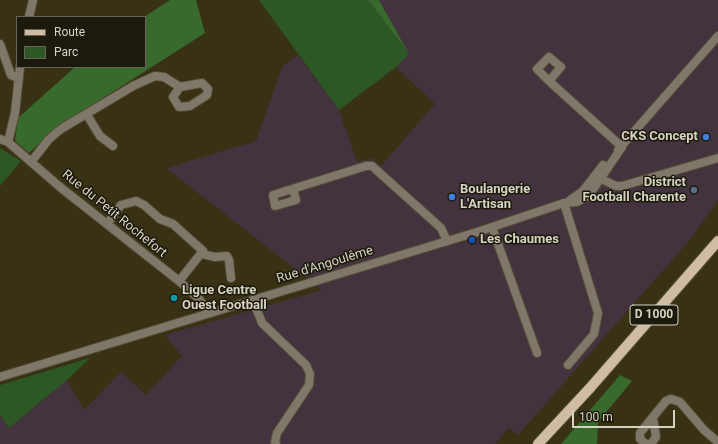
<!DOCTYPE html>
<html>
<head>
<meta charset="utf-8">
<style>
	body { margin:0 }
	#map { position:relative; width:718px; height:444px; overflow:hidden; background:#383114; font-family:Roboto,sans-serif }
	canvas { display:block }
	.legend { position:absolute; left:16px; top:16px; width:130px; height:52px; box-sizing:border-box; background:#1c190d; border:1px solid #676355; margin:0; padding:5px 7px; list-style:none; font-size:12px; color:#d7d3c2 }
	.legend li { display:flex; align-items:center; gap:8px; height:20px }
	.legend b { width:20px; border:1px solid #676355 }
	.scale { position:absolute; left:572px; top:410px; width:103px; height:18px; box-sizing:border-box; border:2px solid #d7d3c2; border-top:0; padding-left:5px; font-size:12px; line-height:14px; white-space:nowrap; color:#d7d3c2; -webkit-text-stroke:3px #1c190d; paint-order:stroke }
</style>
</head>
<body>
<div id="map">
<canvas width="718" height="444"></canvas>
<ul class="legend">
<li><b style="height:5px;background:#d0bba4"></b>Route</li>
<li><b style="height:11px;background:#2d5724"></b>Parc</li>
</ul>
<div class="scale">100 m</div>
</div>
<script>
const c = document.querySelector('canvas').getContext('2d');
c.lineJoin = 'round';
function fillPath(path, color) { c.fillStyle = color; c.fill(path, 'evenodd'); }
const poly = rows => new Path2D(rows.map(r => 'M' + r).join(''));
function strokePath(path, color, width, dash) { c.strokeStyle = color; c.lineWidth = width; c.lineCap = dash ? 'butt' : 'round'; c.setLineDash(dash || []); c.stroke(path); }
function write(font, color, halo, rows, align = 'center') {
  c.font = font + ' Roboto,sans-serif'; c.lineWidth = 3; c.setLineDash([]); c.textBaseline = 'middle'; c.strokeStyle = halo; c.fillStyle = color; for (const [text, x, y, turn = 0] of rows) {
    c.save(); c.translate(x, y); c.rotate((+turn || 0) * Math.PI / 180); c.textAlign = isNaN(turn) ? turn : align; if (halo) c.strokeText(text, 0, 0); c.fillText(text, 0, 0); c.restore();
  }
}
fillPath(poly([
	[379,0,718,0,718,200,689,241,518,435,509,428,495,444,0,444,0,415,9,428,67,380,84,410,121,372,146,395,182,356,165,335,322,290,166,168,256,141,282,67,298,55,339,110,357,162,372,158,381,166,435,104,396,67,408,54]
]), '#42333f');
fillPath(poly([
	[259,0,368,0,409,54,396,67,339,110],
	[0,148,21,161,0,186],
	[90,358,67,380,9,428,0,415,0,385]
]), '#2d5724');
fillPath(poly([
	[170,0,196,0,205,33,78,114,55,130,29,153,15,141,18,118,75,67,145,67,144,17],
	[368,0,379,0,409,54],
	[620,375,632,381,598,422,597,444,561,444]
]), '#396a2d');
const minor = poly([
	[29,17,33,0],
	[0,44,11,75,18,78],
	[549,81,561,67,549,57,537,69,549,81,622,147],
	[87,115,100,136,113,146],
	[0,139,8,142,60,187,179,281,198,298,205,307,207,313],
	[8,142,15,113,20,67],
	[31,162,49,139,61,129,133,86,155,76,164,77,180,87,202,83,208,89,207,95,190,106,179,107,173,97,180,87],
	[595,176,616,186,622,186,718,158],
	[293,189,296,200,275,206,273,195,366,166,372,166,441,228,447,241],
	[564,203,598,313,594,334,568,365],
	[107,224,121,205,136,201,144,205,160,219,173,224,203,251,179,281],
	[492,227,537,353],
	[202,254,215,257,227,256,229,260,231,278],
	[253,300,262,323,306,365,310,374,309,385,277,433,275,442,276,444],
	[646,444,640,439,640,433,666,401,671,399,680,402,704,430,718,442],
	[651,444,656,437,653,418]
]);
const tertiary = poly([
	[618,150,718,36],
	[570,200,583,191,603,165],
	[0,377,477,232,564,203,577,202,586,197,594,188,622,147]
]);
const primary = poly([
	[538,444,590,388,718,241]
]);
strokePath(minor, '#554e33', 10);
strokePath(tertiary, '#554e33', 10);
strokePath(primary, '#554e33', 12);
strokePath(minor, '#80776b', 8);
strokePath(tertiary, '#80776b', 8);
strokePath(primary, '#d0bba4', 10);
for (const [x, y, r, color] of [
	[706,137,4,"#3f7fe0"],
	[694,190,4,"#5c6f8a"],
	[452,197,4,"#3f7fe0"],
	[472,240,4,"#1a4fb4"],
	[174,298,4,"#0f9aa8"]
]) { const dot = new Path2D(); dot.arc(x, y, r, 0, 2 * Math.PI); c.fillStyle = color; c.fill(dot); strokePath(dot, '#1c190d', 1.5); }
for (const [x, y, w] of [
	[654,315,48]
]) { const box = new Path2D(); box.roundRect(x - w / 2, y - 10, w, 20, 3); c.fillStyle = '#1c190d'; c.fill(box); strokePath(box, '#d7d3c2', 1); }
write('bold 12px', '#d7d3c2', null, [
	["D 1000",654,315]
]);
write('bold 13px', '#d7d3c2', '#1c190d', [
	["CKS Concept",698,137,"right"],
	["District",686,183,"right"],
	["Football Charente",686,198,"right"],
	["Boulangerie",460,190],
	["L'Artisan",460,205],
	["Les Chaumes",480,240],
	["Ligue Centre",182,291],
	["Ouest Football",182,306]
], 'left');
write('13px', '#d7d3c2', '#1c190d', [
	["Rue du Petit Rochefort",114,214,39],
	["Rue d'Angoulême",325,265,-17]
]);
</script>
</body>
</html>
